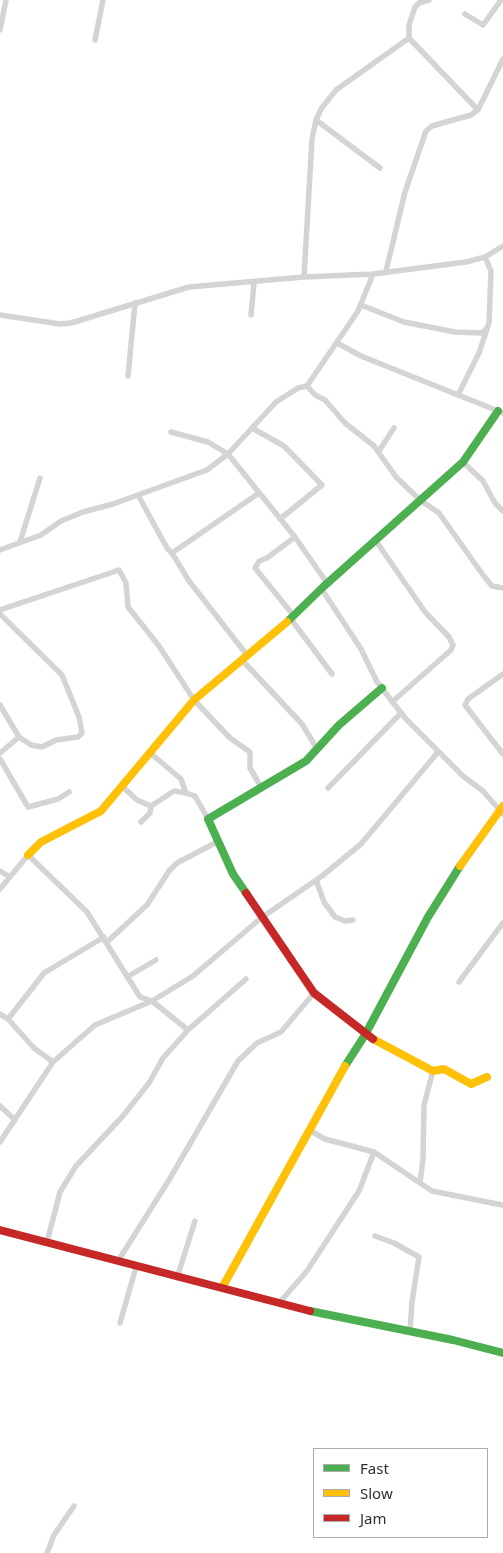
<!DOCTYPE html>
<html>
<head>
<meta charset="utf-8">
<style>
	body { margin:0 }
	#map { position:relative; width:503px; height:1553px; overflow:hidden; background:#fff; font-family:"Noto Sans",sans-serif }
	canvas { display:block }
	.legend { position:absolute; left:313px; top:1448px; width:175px; height:90px; box-sizing:border-box; background:#fff; border:1px solid #acacac; margin:0; padding:6px 9px; list-style:none; font-size:15px; color:#303030 }
	.legend li { display:flex; align-items:center; gap:10px; height:25px }
	.legend b { width:25px; border:1px solid #acacac }
</style>
</head>
<body>
<div id="map">
<canvas width="503" height="1553"></canvas>
<ul class="legend">
<li><b style="height:6px;background:#4caf50"></b>Fast</li>
<li><b style="height:6px;background:#ffc107"></b>Slow</li>
<li><b style="height:6px;background:#c62828"></b>Jam</li>
</ul>
</div>
<script>
const c = document.querySelector('canvas').getContext('2d');
c.lineJoin = 'round';
const poly = rows => new Path2D(rows.map(r => 'M' + r).join(''));
function strokePath(path, color, width, dash) { c.strokeStyle = color; c.lineWidth = width; c.lineCap = dash ? 'butt' : 'round'; c.setLineDash(dash || []); c.stroke(path); }
strokePath(poly([
	[429,0,419,3,415,7,409,25,409,38,478,110],
	[465,14,483,25,501,0],
	[0,30,6,0],
	[95,40,103,0],
	[316,120,380,168],
	[386,271,405,192,426,131,432,126,471,115,478,110,503,59],
	[304,277,312,139,316,120,321,109,336,90,409,38],
	[361,305,404,322,455,332,482,333,486,329],
	[0,315,60,324,71,323,189,287,304,277,373,274,466,262,485,257,503,246],
	[251,315,254,283],
	[337,343,361,356,503,413],
	[128,376,135,303],
	[307,386,315,395,325,400,345,423,374,446,396,477,420,500,439,513,483,575,492,586,503,588],
	[458,395,479,353,489,323,491,271,485,257],
	[252,428,284,446,322,485,280,519],
	[171,432,208,442,228,454,295,537,327,583],
	[379,451,394,428],
	[463,462,483,481,495,503,503,511],
	[138,495,167,548,172,553,189,581,247,655],
	[376,541,425,612,449,637,453,645,451,650,392,702],
	[20,542,40,478],
	[0,550,41,535,61,521,83,512,113,504,207,470,228,454,276,402,298,388,307,386,358,311,373,274],
	[172,553,259,493],
	[321,588,361,649,377,682,406,719,463,776,483,791,503,814],
	[0,610,119,570,126,583,128,607,159,646,194,700,230,738,250,752,250,768,261,787],
	[0,614,62,675,79,717,82,733,78,737,56,740,42,747,31,745,19,737,0,705],
	[294,616,255,568,259,561,267,558,295,537],
	[291,619,332,674],
	[242,660,302,724,317,749],
	[503,674,468,699,465,705,503,754],
	[149,752,181,779,186,793],
	[0,753,19,737],
	[0,759,28,807,58,799,69,792],
	[123,787,137,800,151,806,174,791,186,793,195,796,208,819],
	[328,788,401,713],
	[141,822,150,813,151,806],
	[0,871,10,877],
	[316,880,324,902,335,917,345,921,353,920],
	[0,889,28,855,87,912,140,997,152,1001,188,1030],
	[107,942,147,905,169,871,177,863,217,842],
	[127,977,156,960],
	[459,982,503,923],
	[0,1014,8,1019,34,1048,53,1062],
	[8,1019,44,973,104,937],
	[0,1106,15,1120],
	[309,1130,325,1139,374,1152,420,1183,423,1159,424,1105,433,1071],
	[0,1142,53,1062,95,1025,152,1001,193,976,261,918,322,876,361,844,438,752],
	[420,1183,432,1191,502,1205],
	[375,1236,394,1243,419,1257,412,1302,410,1331],
	[47,1242,60,1192,76,1166,122,1117,149,1083,163,1058,188,1030,246,979],
	[118,1261,169,1180,238,1061,257,1043,281,1032,314,993],
	[177,1278,195,1221],
	[279,1303,307,1271,359,1191,374,1152],
	[120,1323,136,1267],
	[47,1553,54,1535,74,1506]
]), '#d4d4d4', 5.5);
strokePath(poly([
	[287,622,323,587,463,462,498,411],
	[246,893,233,874,208,819,306,761,339,725,382,688],
	[345,1066,365,1035,428,917,460,866],
	[310,1311,453,1340,503,1353]
]), '#4caf50', 8);
strokePath(poly([
	[28,855,41,842,101,811,194,700,287,622],
	[460,866,503,806],
	[373,1039,433,1071,444,1069,471,1084,487,1077],
	[222,1288,345,1066]
]), '#ffc107', 8);
strokePath(poly([
	[246,893,314,993,373,1039],
	[0,1230,310,1311]
]), '#c62828', 8);
</script>
</body>
</html>
